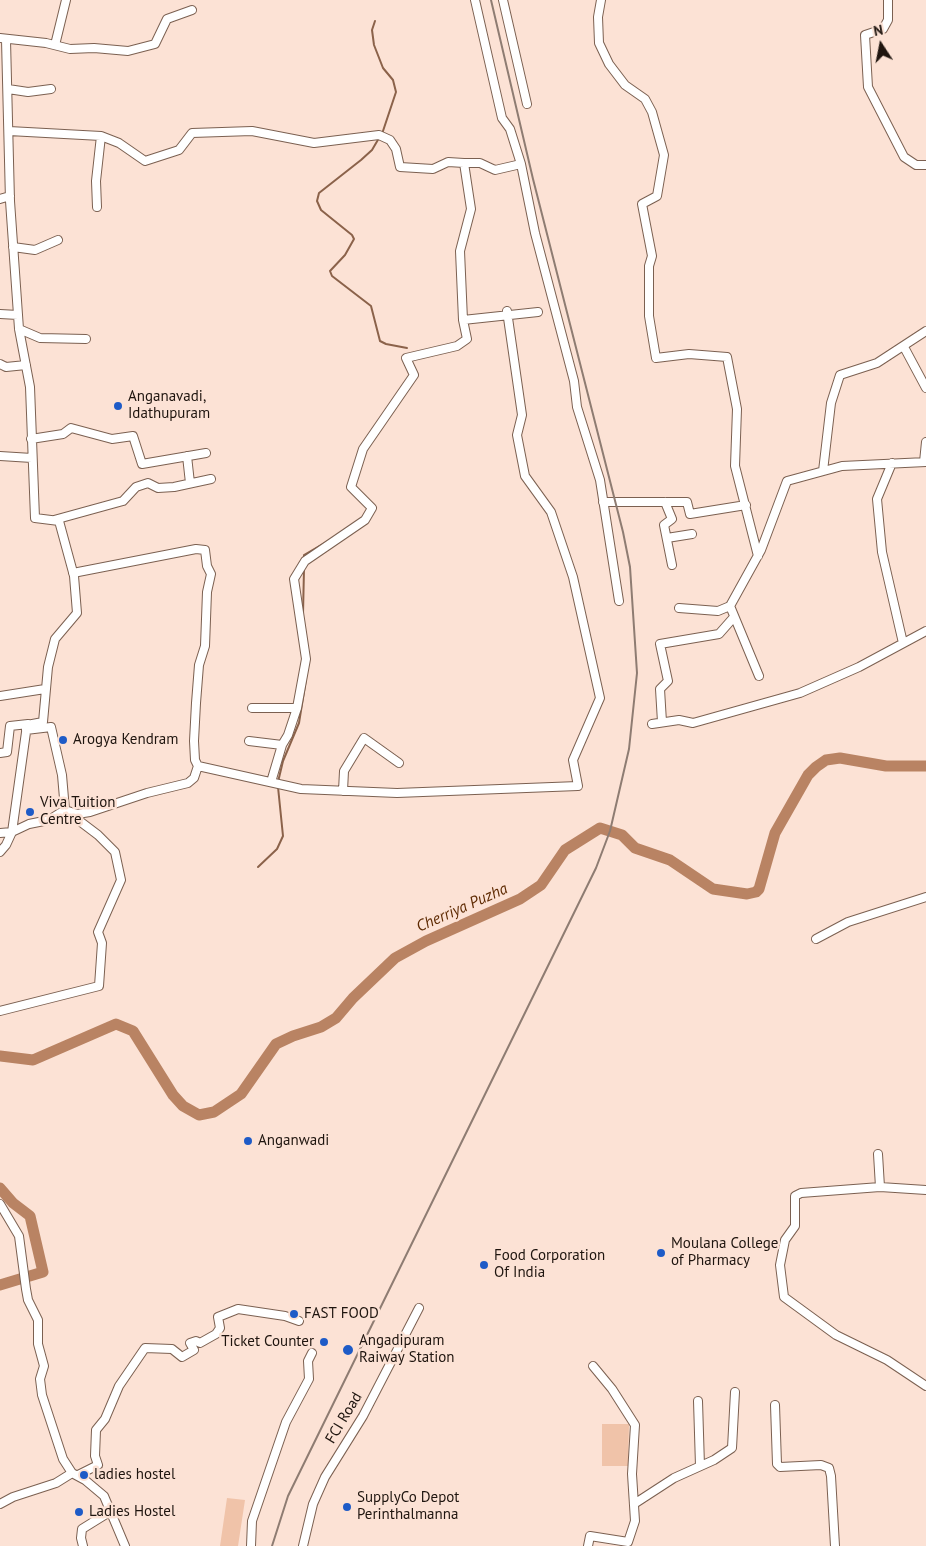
<!DOCTYPE html>
<html>
<head>
<meta charset="utf-8">
<style>
	body { margin:0 }
	#map { position:relative; width:926px; height:1546px; overflow:hidden; background:#fce2d5; font-family:"PT Sans",sans-serif }
	canvas { display:block }
	.north { position:absolute; left:856px; top:20px; width:50px; height:50px; -webkit-text-stroke:4px #fce2d5; paint-order:stroke; rotate:349deg; font-size:14px; font-weight:700; line-height:20px; text-align:center; color:#1f150f }
	.north::after { content:''; display:block; margin:auto; width:18px; height:22px; background:#1f150f; clip-path:polygon(50% 0,100% 100%,50% 72%,0 100%) }
</style>
</head>
<body>
<div id="map">
<canvas width="926" height="1546"></canvas>
<div class="north">N</div>
</div>
<script>
const c = document.querySelector('canvas').getContext('2d');
c.lineJoin = 'round';
function fillPath(path, color) { c.fillStyle = color; c.fill(path, 'evenodd'); }
const poly = rows => new Path2D(rows.map(r => 'M' + r).join(''));
function strokePath(path, color, width, dash) { c.strokeStyle = color; c.lineWidth = width; c.lineCap = dash ? 'butt' : 'round'; c.setLineDash(dash || []); c.stroke(path); }
function write(font, color, halo, rows, align = 'center') {
  c.font = font + ' "PT Sans",sans-serif'; c.lineWidth = 5; c.setLineDash([]); c.textBaseline = 'middle'; c.strokeStyle = halo; c.fillStyle = color; for (const [text, x, y, turn = 0] of rows) {
    c.save(); c.translate(x, y); c.rotate((+turn || 0) * Math.PI / 180); c.textAlign = isNaN(turn) ? turn : align; if (halo) c.strokeText(text, 0, 0); c.fillText(text, 0, 0); c.restore();
  }
}
fillPath(poly([
	[602,1424,629,1424,628,1466,602,1466],
	[227,1498,245,1500,238,1546,220,1546]
]), '#f0c3a9');
strokePath(poly([
	[375,21,372,30,374,45,383,68,393,80,396,92,382,134],
	[379,138,372,150,361,160,319,193,317,201,321,210,352,235,354,239,345,255,330,271,332,276,371,306,380,341,386,344,407,348],
	[304,559,304,555,328,541],
	[303,614,304,569],
	[278,782,283,761,299,723,306,679],
	[258,867,277,849,283,836,278,787]
]), '#8b624a', 2);
strokePath(poly([
	[0,1056,33,1060,116,1024,133,1031,173,1095,183,1106,199,1115,214,1112,241,1094,276,1044,293,1036,321,1027,336,1018,353,998,395,958,426,941,520,899,541,885,565,850,600,828,622,835,635,848,670,860,713,889,747,894,756,892,759,889,775,833,808,775,816,767,826,760,840,758,886,766,926,766],
	[0,1188,13,1203,30,1216,43,1272,0,1285]
]), '#b98363', 11);
const street = poly([
	[475,0,502,118,510,129,521,164,535,233,574,381,577,407,600,480,619,601],
	[503,0,527,104],
	[601,0,598,17,599,43,609,64,625,85,645,99,652,112,664,155,657,196,642,204,652,256,649,266,649,316,656,358,689,354,727,357,737,409,735,466,758,556],
	[888,0,888,20,883,29,865,35,868,87,904,157,916,165,926,165],
	[0,38,46,43,70,49,94,48,128,51,155,44,167,19,192,10],
	[55,45,66,0],
	[8,89,28,92,51,89],
	[9,131,101,136,119,143,145,161,179,150,192,133,252,131,314,143,379,135,390,140,396,149,400,167,433,169,448,162,464,163],
	[0,199,10,196],
	[97,207,96,181,101,136],
	[13,247,35,250,58,240],
	[0,314,18,315],
	[463,320,538,312],
	[19,329,40,338,86,339],
	[904,347,926,388],
	[0,364,6,367,26,365],
	[31,439,63,434,71,428,112,439,133,436,142,464,206,453],
	[0,456,32,458],
	[187,456,190,483],
	[924,462,926,442],
	[892,463,877,499,882,552,903,643],
	[823,471,831,403,840,375,877,363,926,331],
	[603,502,687,502,690,514,746,505],
	[665,502,672,519,664,525,672,565],
	[54,520,123,501,136,487,148,483,158,488,174,487,211,479],
	[667,538,692,534],
	[73,573,196,549,205,550,207,566,211,574,207,592,205,646,199,665,196,703,194,741,195,760,198,766],
	[730,606,759,676],
	[679,608,718,611,730,606,761,550,787,481,842,466,926,462],
	[0,696,45,689],
	[252,708,297,708],
	[662,722,660,689,668,681,660,644,719,634,734,617],
	[652,724,679,720,693,723,800,693,859,667,926,631],
	[249,741,282,745],
	[0,753,7,752,10,726,28,724],
	[271,782,282,745,288,735,297,708,306,659,294,579,305,561,365,520,372,508,351,487,363,449,414,375,406,358,457,346,467,339,463,320,460,251,471,209,464,163,480,163,495,170,521,164],
	[343,791,344,771,364,738,399,763],
	[0,833,12,832,29,824,49,820,65,810,77,814,90,812,147,793,188,783,194,778,198,766,301,789,397,793,578,786,573,760,600,698,573,577,551,512,525,476,517,435,522,415,507,311],
	[0,852,6,845,12,832,27,725,43,722,48,667,55,639,77,613,74,576,59,521,35,518,30,387,19,329,10,201,6,40],
	[816,939,848,922,926,897],
	[0,1011,99,986,102,943,98,932,121,880,115,852,98,835,65,810,62,775,51,727,26,730],
	[878,1154,880,1187,926,1190],
	[880,1187,801,1193,795,1196,795,1226,785,1240,780,1265,784,1297,836,1335,887,1360,926,1386],
	[0,1204,19,1236,26,1289,28,1300,38,1320,38,1344,44,1366,40,1379,42,1395,63,1459,72,1473,85,1480,104,1496,125,1546],
	[698,1401,700,1466],
	[775,1405,777,1464,780,1467,821,1465,829,1468,831,1476,835,1546],
	[78,1475,98,1465,95,1456,96,1430,105,1419,119,1386,145,1348,172,1349,182,1357,194,1350,190,1343,196,1341,200,1343,216,1334,220,1328,218,1317,238,1309,285,1316,299,1321],
	[0,1504,13,1497,56,1483,72,1473],
	[634,1504,674,1478,714,1460,732,1448,735,1392],
	[83,1546,81,1538,82,1529,111,1511],
	[251,1546,252,1521,286,1422,309,1379,308,1361,312,1353],
	[303,1546,313,1504,325,1477,363,1416,419,1308],
	[588,1546,590,1536,628,1542,635,1521,632,1474,635,1425,612,1389,593,1366]
]);
strokePath(street, '#7b6051', 10);
strokePath(street, '#fff', 8);
strokePath(poly([
	[272,1546,288,1496,596,868,610,831,629,749,637,673,630,567,623,532,533,179,491,0]
]), '#8e7c72', 2);
for (const [x, y, r, color] of [
	[118,406,5,"#1e5bc7"],
	[63,740,5,"#1e5bc7"],
	[30,812,5,"#1e5bc7"],
	[248,1141,5,"#1e5bc7"],
	[661,1253,5,"#1e5bc7"],
	[484,1265,5,"#1e5bc7"],
	[294,1314,5,"#1e5bc7"],
	[324,1342,5,"#1e5bc7"],
	[348,1350,6,"#1e5bc7"],
	[84,1475,5,"#1e5bc7"],
	[347,1507,5,"#1e5bc7"],
	[79,1512,5,"#1e5bc7"]
]) { const dot = new Path2D(); dot.arc(x, y, r, 0, 2 * Math.PI); c.fillStyle = color; c.fill(dot); strokePath(dot, '#fce2d5', 2); }
write('15px', '#1f150f', '#fce2d5', [
	["Anganavadi,",128,397],
	["Idathupuram",128,414],
	["Arogya Kendram",73,740],
	["Viva Tuition",40,803],
	["Centre",40,820],
	["Anganwadi",258,1141],
	["Moulana College",671,1244],
	["of Pharmacy",671,1261],
	["Food Corporation",494,1256],
	["Of India",494,1273],
	["FAST FOOD",304,1314],
	["Angadipuram",359,1341],
	["Raiway Station",359,1358],
	["Ticket Counter",314,1342,"right"],
	["ladies hostel",94,1475],
	["SupplyCo Depot",357,1498],
	["Perinthalmanna",357,1515],
	["Ladies Hostel",89,1512]
], 'left');
write('15px', '#1f150f', '#fce2d5', [
	["FCI Road",344,1418,-59]
]);
write('italic 16px', '#5e2a02', '#fce2d5', [
	["Cherriya Puzha",462,908,-24]
]);
</script>
</body>
</html>
